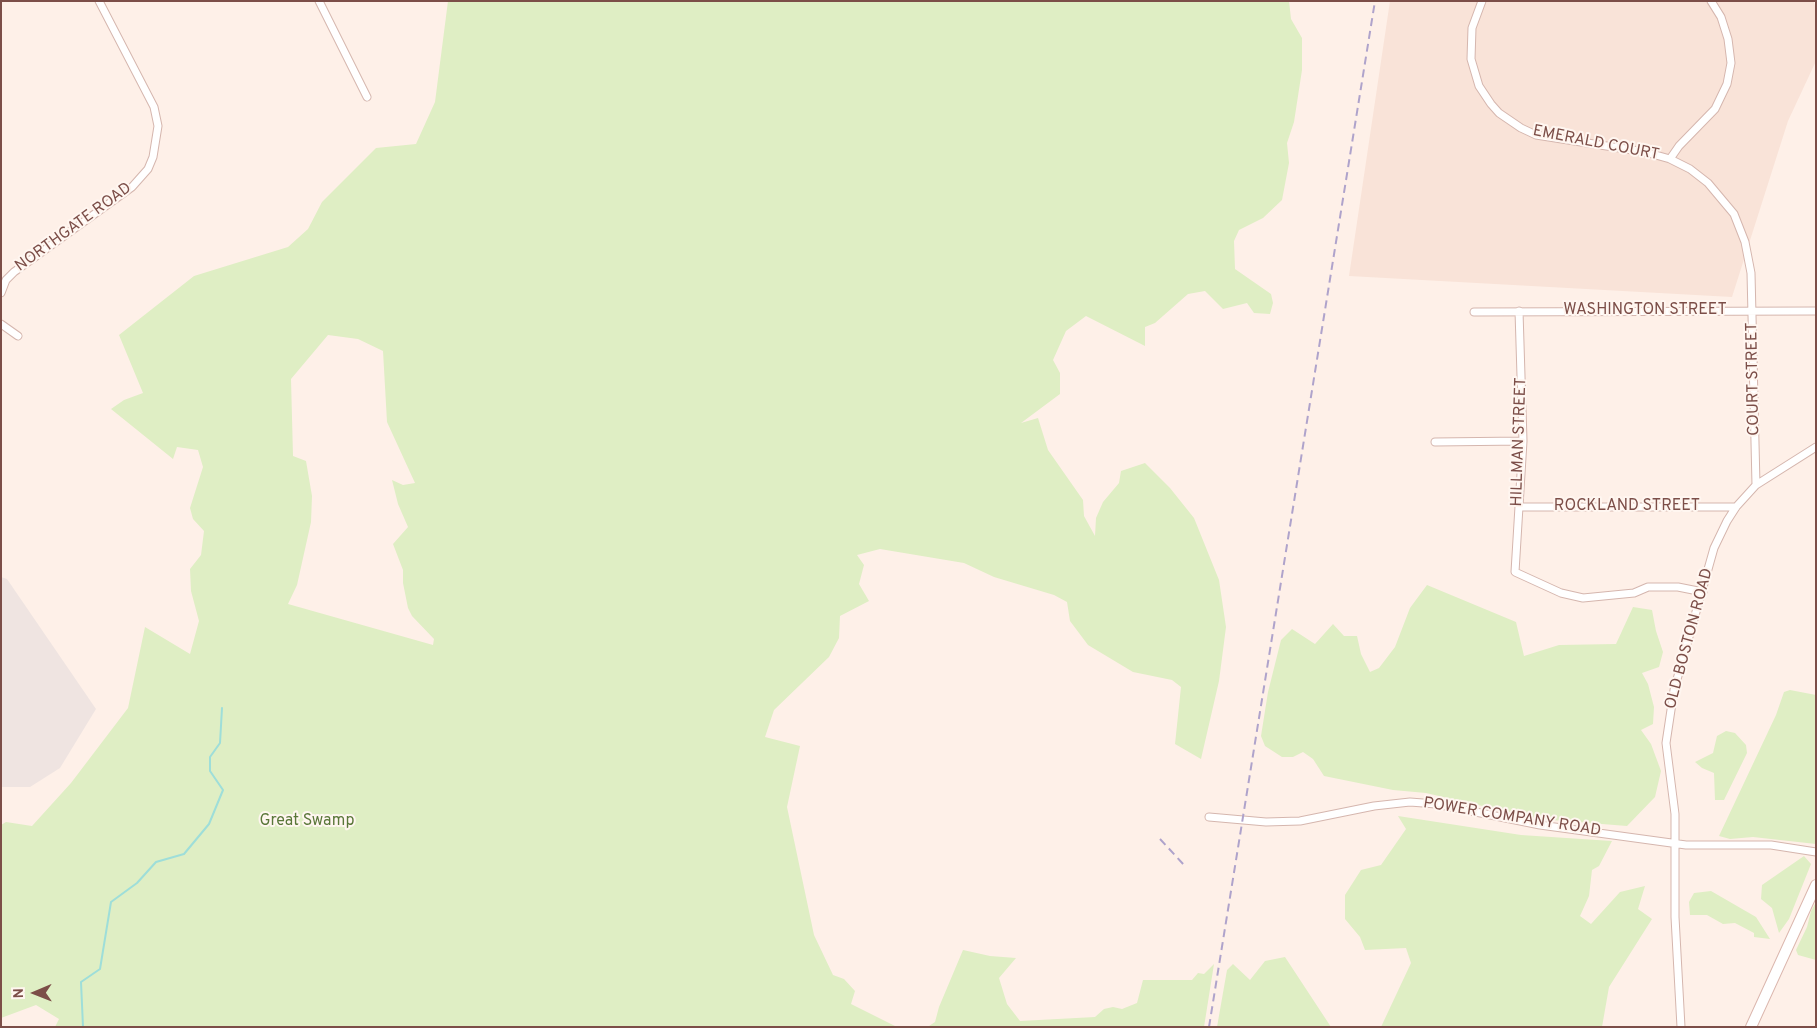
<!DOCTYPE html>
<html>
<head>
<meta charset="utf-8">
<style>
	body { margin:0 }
	#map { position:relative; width:1817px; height:1028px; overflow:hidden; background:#fef0e8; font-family:Overpass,sans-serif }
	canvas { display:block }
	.frame { position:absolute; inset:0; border:2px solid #7c4e48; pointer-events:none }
	.north { position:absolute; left:10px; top:968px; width:50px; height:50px; -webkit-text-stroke:4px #fff6f0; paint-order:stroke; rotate:269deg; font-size:14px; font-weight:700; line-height:20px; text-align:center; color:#7c4e48 }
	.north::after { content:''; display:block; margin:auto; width:18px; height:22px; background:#7c4e48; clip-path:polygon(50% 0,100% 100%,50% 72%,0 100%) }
</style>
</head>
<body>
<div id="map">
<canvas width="1817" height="1028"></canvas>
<div class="frame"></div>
<div class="north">N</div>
</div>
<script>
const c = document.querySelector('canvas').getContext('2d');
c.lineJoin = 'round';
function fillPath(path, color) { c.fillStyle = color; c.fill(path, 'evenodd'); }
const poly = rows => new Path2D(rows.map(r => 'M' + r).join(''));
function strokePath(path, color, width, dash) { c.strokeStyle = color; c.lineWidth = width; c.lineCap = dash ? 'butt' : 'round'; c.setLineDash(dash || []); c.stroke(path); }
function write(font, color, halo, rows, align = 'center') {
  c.font = font + ' Overpass,sans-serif'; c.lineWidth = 4; c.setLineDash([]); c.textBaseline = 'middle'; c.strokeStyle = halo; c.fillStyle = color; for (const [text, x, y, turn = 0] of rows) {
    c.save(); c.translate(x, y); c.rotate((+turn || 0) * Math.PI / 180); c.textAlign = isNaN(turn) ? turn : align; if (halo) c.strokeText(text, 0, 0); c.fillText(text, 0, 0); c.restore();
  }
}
fillPath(poly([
	[1390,1,1813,1,1816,7,1816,61,1788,121,1732,297,1349,276]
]), '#f9e3d8');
fillPath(poly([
	[1,577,7,579,96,709,60,768,30,787,1,787]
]), '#efe4e1');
fillPath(poly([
	[448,1,1289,1,1291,19,1302,38,1302,70,1294,122,1287,143,1289,163,1282,200,1263,218,1239,230,1234,241,1235,269,1271,294,1273,303,1270,314,1254,313,1247,303,1223,309,1205,291,1188,294,1155,323,1145,327,1145,346,1086,316,1066,331,1053,360,1060,373,1060,394,1021,423,1038,418,1048,450,1083,500,1084,516,1095,536,1096,518,1103,502,1119,483,1121,471,1145,463,1170,488,1194,518,1219,580,1226,627,1219,681,1201,759,1175,744,1181,687,1172,680,1133,672,1088,645,1070,621,1067,602,1054,595,994,577,964,563,880,549,857,555,864,565,859,584,869,601,840,616,839,638,829,657,774,710,765,737,800,746,787,807,814,935,833,975,844,979,855,991,851,1004,897,1027,55,1027,59,1019,36,1005,1,1018,1,825,6,822,32,826,71,783,128,708,145,627,190,654,199,621,191,591,190,569,201,555,204,531,193,519,190,508,203,467,198,450,177,447,173,459,111,409,124,400,143,393,119,335,194,276,288,247,308,229,322,202,376,148,416,144,435,102],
	[328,335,358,339,383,351,387,422,415,483,403,485,392,480,398,504,408,527,393,544,403,570,403,583,408,608,412,616,434,639,433,645,288,604,297,585,311,522,312,496,306,461,293,456,291,379],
	[1427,585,1516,622,1524,656,1559,645,1616,644,1633,607,1652,610,1656,631,1663,652,1659,667,1642,673,1648,684,1654,707,1653,724,1641,730,1651,744,1661,771,1655,797,1627,826,1539,819,1426,793,1393,790,1324,776,1313,759,1303,752,1293,757,1282,757,1265,746,1261,736,1268,692,1281,640,1292,629,1315,644,1333,624,1344,636,1357,636,1361,654,1370,672,1379,668,1395,647,1410,608],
	[1790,690,1816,695,1816,844,1753,837,1730,839,1719,836,1776,715,1784,692],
	[1726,731,1735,733,1746,745,1747,753,1724,800,1715,800,1714,773,1702,768,1695,762,1713,753,1717,736],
	[1398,816,1521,835,1612,841,1599,866,1592,870,1589,896,1580,916,1591,924,1620,892,1645,886,1638,909,1652,919,1609,987,1602,1027,1381,1027,1411,963,1406,948,1365,950,1360,937,1345,919,1345,895,1361,870,1381,865,1406,829],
	[1804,856,1811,864,1789,919,1779,933,1772,908,1761,899,1762,885],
	[1711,891,1756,917,1770,939,1754,937,1754,933,1735,923,1723,924,1707,915,1690,915,1689,902,1694,893],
	[1816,902,1816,960,1798,955,1796,950,1807,927,1811,911],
	[963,950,990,956,1016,958,999,978,1007,1004,1020,1021,1095,1017,1104,1009,1113,1007,1122,1009,1137,1003,1143,980,1192,980,1198,973,1204,974,1214,964,1204,1027,921,1027,929,1026,935,1022,939,1007],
	[1285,957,1331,1027,1217,1027,1227,970,1233,964,1250,980,1265,961]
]), '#dfeec4');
strokePath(poly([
	[83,1027,81,982,100,969,111,902,137,883,156,862,184,854,209,824,223,790,210,771,210,757,220,743,222,708]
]), '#9eded9', 2);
const street = poly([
	[319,1,367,97],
	[1482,1,1472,28,1471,59,1479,86,1491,104,1499,113,1521,128,1536,135,1645,152,1670,159,1690,169,1708,183,1734,214,1745,242,1751,273,1756,485],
	[1670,159,1679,146,1715,109,1727,84,1731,63,1728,39,1721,17,1711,1],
	[1,293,6,280,14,272,132,187,148,169,153,157,158,126,154,107,99,1],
	[1519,311,1523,441,1515,572,1561,593,1583,598,1634,593,1648,587,1678,587,1703,592],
	[1474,312,1816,311],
	[1,324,18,336],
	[1435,442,1523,441],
	[1519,507,1736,507],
	[1209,817,1266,822,1300,821,1374,806,1410,802,1436,804,1540,825,1686,845,1771,845,1816,852],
	[1681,1027,1675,917,1675,814,1666,743,1674,690,1714,548,1727,521,1736,507,1756,485,1816,447]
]);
const secondary = poly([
	[1751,1027,1816,885]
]);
strokePath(street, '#d5b6ae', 9);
strokePath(secondary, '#dbb7ae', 12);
strokePath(street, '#fff', 7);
strokePath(secondary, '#fff', 10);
strokePath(poly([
	[1160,839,1185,866],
	[1209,1027,1375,1]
]), '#afa3cb', 2, [8, 5]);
write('16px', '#7c4e48', '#fff6f0', [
	["EMERALD COURT",1596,144,11],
	["NORTHGATE ROAD",74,228,-36],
	["WASHINGTON STREET",1645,311],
	["COURT STREET",1754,379,-91],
	["HILLMAN STREET",1520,442,-88],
	["ROCKLAND STREET",1627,507],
	["OLD BOSTON ROAD",1690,639,-75],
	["POWER COMPANY ROAD",1512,818,9]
]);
write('16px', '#5a7739', '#fff6f0', [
	["Great Swamp",307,822]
]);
</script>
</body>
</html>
